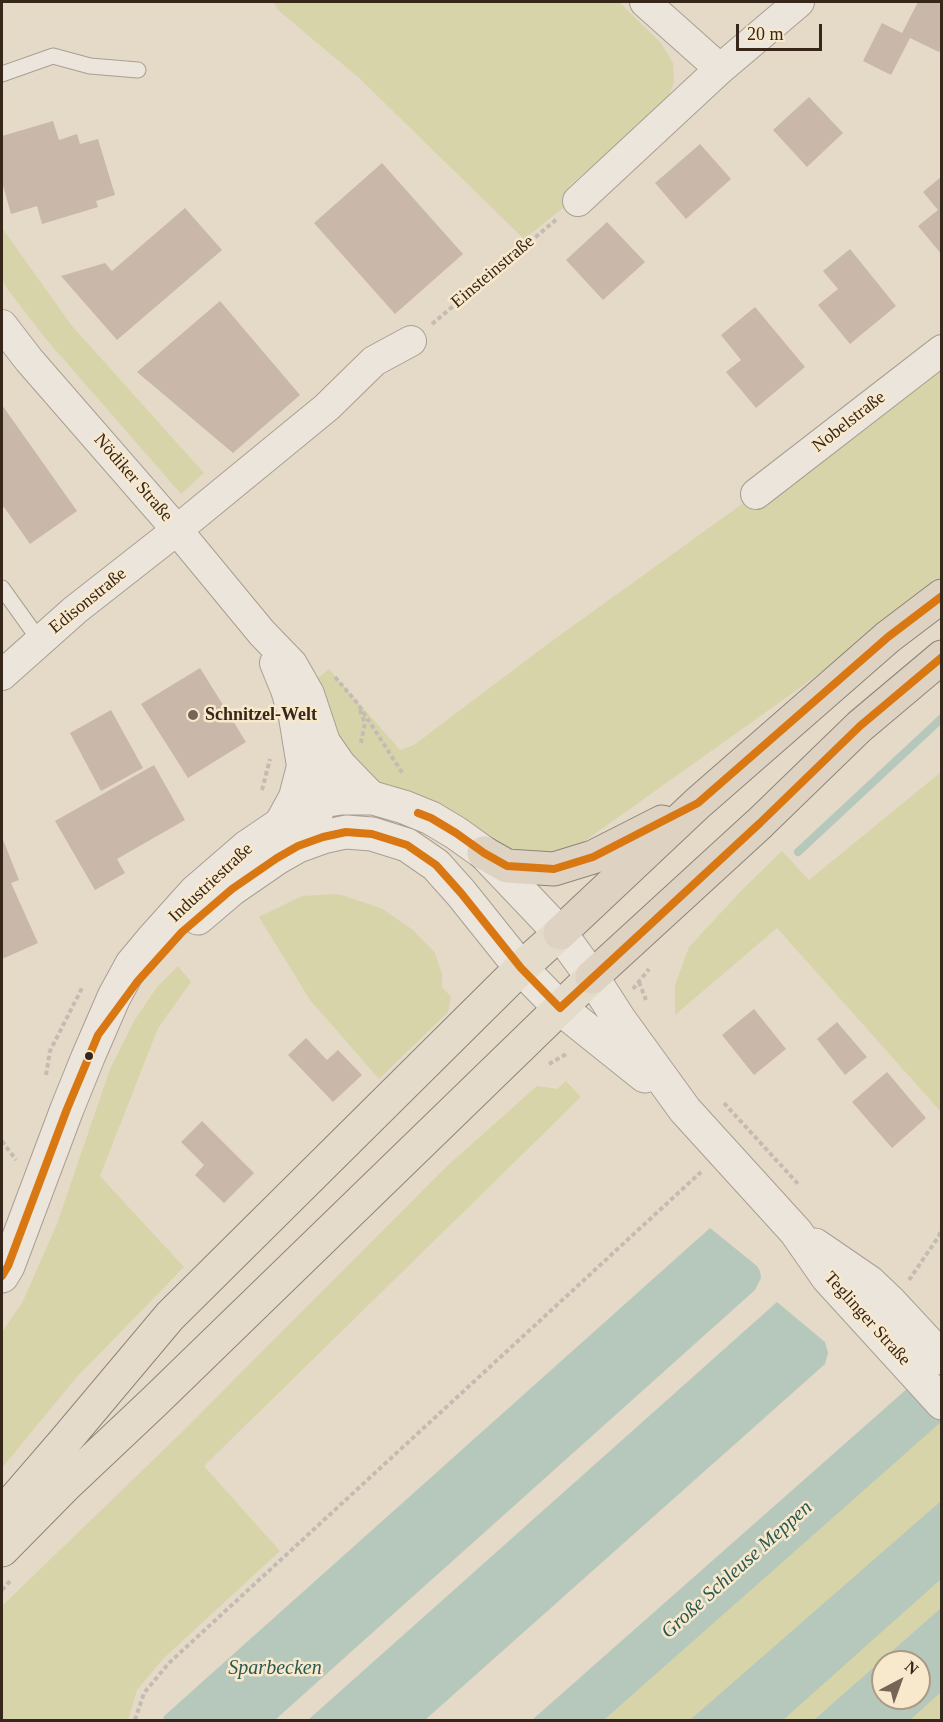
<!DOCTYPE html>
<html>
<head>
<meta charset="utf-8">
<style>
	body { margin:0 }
	#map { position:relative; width:943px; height:1722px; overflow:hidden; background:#e5dac8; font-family:"Times New Roman",serif }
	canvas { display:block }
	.frame { position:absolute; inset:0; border:3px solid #37261a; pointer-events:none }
	.north { position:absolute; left:871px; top:1650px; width:60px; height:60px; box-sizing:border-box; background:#f8e8cc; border:2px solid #ab9a85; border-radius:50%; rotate:41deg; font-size:16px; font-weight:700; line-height:24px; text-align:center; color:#37261a }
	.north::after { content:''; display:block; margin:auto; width:21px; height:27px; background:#746557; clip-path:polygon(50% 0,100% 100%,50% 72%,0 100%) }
	.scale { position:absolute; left:736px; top:24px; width:86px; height:27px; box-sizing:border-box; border:3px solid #37261a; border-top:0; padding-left:8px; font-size:18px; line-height:21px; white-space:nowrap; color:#37261a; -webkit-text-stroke:4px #f8e8cc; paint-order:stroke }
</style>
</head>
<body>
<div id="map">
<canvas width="943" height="1722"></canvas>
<div class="frame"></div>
<div class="north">N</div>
<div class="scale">20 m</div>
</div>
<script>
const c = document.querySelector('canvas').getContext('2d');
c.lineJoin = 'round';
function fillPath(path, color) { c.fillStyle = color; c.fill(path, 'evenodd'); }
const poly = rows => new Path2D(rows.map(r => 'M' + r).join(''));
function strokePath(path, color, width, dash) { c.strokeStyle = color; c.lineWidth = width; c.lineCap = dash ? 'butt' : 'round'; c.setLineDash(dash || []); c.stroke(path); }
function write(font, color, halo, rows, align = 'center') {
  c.font = font + ' "Times New Roman",serif'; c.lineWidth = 5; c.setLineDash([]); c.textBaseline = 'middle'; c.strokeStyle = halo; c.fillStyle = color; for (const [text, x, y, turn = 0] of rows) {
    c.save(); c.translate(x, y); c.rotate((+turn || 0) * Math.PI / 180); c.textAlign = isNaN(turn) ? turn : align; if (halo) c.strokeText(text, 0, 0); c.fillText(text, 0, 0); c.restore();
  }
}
fillPath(poly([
	[273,2,619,2,661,43,673,63,674,82,667,101,660,108,569,186,576,198,524,239,359,78,279,11],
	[2,228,72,326,204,473,181,494,46,339,8,290,2,279],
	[941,351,941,578,804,685,582,843,555,855,504,851,398,795,350,764,314,681,329,669,400,750,414,745,545,646,756,494],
	[941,772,941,1112,777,928,675,1015,675,985,689,947,742,890,782,851,809,880],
	[338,894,381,908,413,930,435,953,442,974,442,987,451,997,448,1012,379,1079,310,1000,259,917,302,896],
	[178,966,191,982,158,1028,100,1176,184,1267,75,1379,2,1468,2,1332,22,1303,57,1224,110,1069,134,1021,157,987],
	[566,1081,581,1097,204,1466,280,1551,164,1658,137,1690,128,1720,2,1720,2,1606,179,1435,446,1167,537,1086,557,1089],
	[941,1422,941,1720,604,1720,923,1437],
	[883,1662,919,1662,919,1698,883,1698]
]), '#d7d4a9');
fillPath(poly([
	[710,1228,757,1266,760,1271,761,1278,755,1290,275,1720,165,1720,163,1717],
	[777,1302,825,1342,828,1353,825,1364,425,1720,308,1720],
	[941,1342,941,1422,604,1720,532,1720,909,1387],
	[941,1501,941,1579,783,1720,690,1720],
	[941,1608,941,1692,910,1720,814,1720],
	[883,1662,919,1662,919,1698,883,1698]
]), '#b5c8bb');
strokePath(poly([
	[798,852,942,718]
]), '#b5c8bb', 8);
fillPath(poly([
	[918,2,942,2,942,47,939,52,910,38,891,75,863,61,882,23,902,33],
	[809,97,843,133,807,167,773,130],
	[53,121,59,140,77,134,80,144,98,139,115,195,96,201,98,207,42,224,37,206,11,214,2,182,2,136],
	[700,144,731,179,686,219,655,183],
	[382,163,463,254,395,314,314,223],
	[942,176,942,255,918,226,938,210,923,192],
	[185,208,222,250,117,340,61,276,105,263,112,271],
	[607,222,645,262,603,300,566,260],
	[850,249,896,306,850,344,818,305,838,289,823,271],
	[220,301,300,395,233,453,137,372],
	[755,307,805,367,756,408,726,372,741,360,721,335],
	[2,405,77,511,30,544,4,507,2,509],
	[200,668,246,742,188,778,141,704],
	[111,710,143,768,101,791,70,733],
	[154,765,185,820,117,859,125,873,95,890,55,821],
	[2,837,19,880,11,883,38,943,2,959],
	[754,1009,786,1049,754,1075,722,1035],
	[837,1022,867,1057,845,1075,817,1039],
	[306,1038,327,1060,338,1050,362,1075,333,1102,288,1055],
	[887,1072,926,1118,892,1148,852,1102],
	[202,1121,254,1173,224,1203,195,1175,204,1165,181,1142]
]), '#c9b7a9');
const service = poly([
	[2,74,53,56,90,66,138,70],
	[2,588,40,641]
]);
const minor = poly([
	[645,2,720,69],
	[578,201,720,69,799,2],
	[2,325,29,360,177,530,262,633,292,664,309,694,325,742,327,766,322,801,314,824],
	[756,494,942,350],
	[275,663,286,690,294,717,302,766,294,797,278,826],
	[2,675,75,610,177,530,327,407,374,361,411,341],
	[325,742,341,765,373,798]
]);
const tertiary = poly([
	[198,918,232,889,277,858,298,846,323,837,346,832,372,834,407,845,436,865,461,893,521,968,560,1008,645,1076],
	[815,1245,869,1282,890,1302,942,1358],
	[2,1276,8,1266,67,1109,88,1057,114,997,132,964,152,940,195,892,247,847,278,826,322,801,341,798,373,798,404,807,431,818,456,833,484,853,560,933,592,977,619,1019,685,1110,796,1232,828,1278,942,1403]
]);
const primary = poly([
	[2,1514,65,1441,170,1316,521,968,560,933],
	[2,1550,66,1485,155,1401,592,977]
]);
const trunk = poly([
	[484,853,507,866,554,869,593,857,662,822],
	[560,933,698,803,888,637,942,596],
	[592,977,760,823,860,726,942,657]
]);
strokePath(service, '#a99f92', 17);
strokePath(minor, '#a99f92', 32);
strokePath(tertiary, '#a99f92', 35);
strokePath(primary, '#8f8479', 35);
strokePath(trunk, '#8f8479', 35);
strokePath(poly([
	[432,324,557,219],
	[335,677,358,704,403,774],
	[360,710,365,723,361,743],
	[262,790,270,759],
	[639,982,646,1000],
	[633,989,649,969],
	[549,1064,568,1053],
	[46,1075,50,1051,83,986],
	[724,1103,800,1186],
	[2,1141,16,1160],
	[909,1280,939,1236,942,1228],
	[2,1590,11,1580],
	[135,1720,144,1693,169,1663,701,1172]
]), '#c4bcb2', 4, [4.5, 3]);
strokePath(service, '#ece5db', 15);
strokePath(minor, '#ece5db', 30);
strokePath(tertiary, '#ece5db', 33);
strokePath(primary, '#e4dbcb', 33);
strokePath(trunk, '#ded2c2', 33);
strokePath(poly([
	[418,813,431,818,456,833,484,853,507,866,554,869,593,857,698,803,888,637,942,596],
	[2,1276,8,1266,67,1109,98,1035,137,982,182,932,232,889,277,858,298,846,323,837,346,832,372,834,407,845,436,865,461,893,521,968,560,1008,760,823,860,726,942,657]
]), '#d97813', 8);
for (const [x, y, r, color] of [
	[193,715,6,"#746557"],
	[89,1056,5,"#37261a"]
]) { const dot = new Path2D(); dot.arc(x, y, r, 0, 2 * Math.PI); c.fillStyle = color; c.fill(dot); strokePath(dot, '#f8e8cc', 2); }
write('18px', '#37261a', '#f8e8cc', [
	["Einsteinstraße",493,272,-40],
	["Nobelstraße",849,422,-38],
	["Nödiker Straße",133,478,49],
	["Edisonstraße",88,601,-39],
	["Industriestraße",211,883,-43],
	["Teglinger Straße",867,1319,48]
]);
write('bold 18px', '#37261a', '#f8e8cc', [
	["Schnitzel-Welt",205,715]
], 'left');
write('italic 20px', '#285852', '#f8e8cc', [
	["Große Schleuse Meppen",737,1570,-42],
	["Sparbecken",275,1669]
]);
</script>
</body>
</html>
